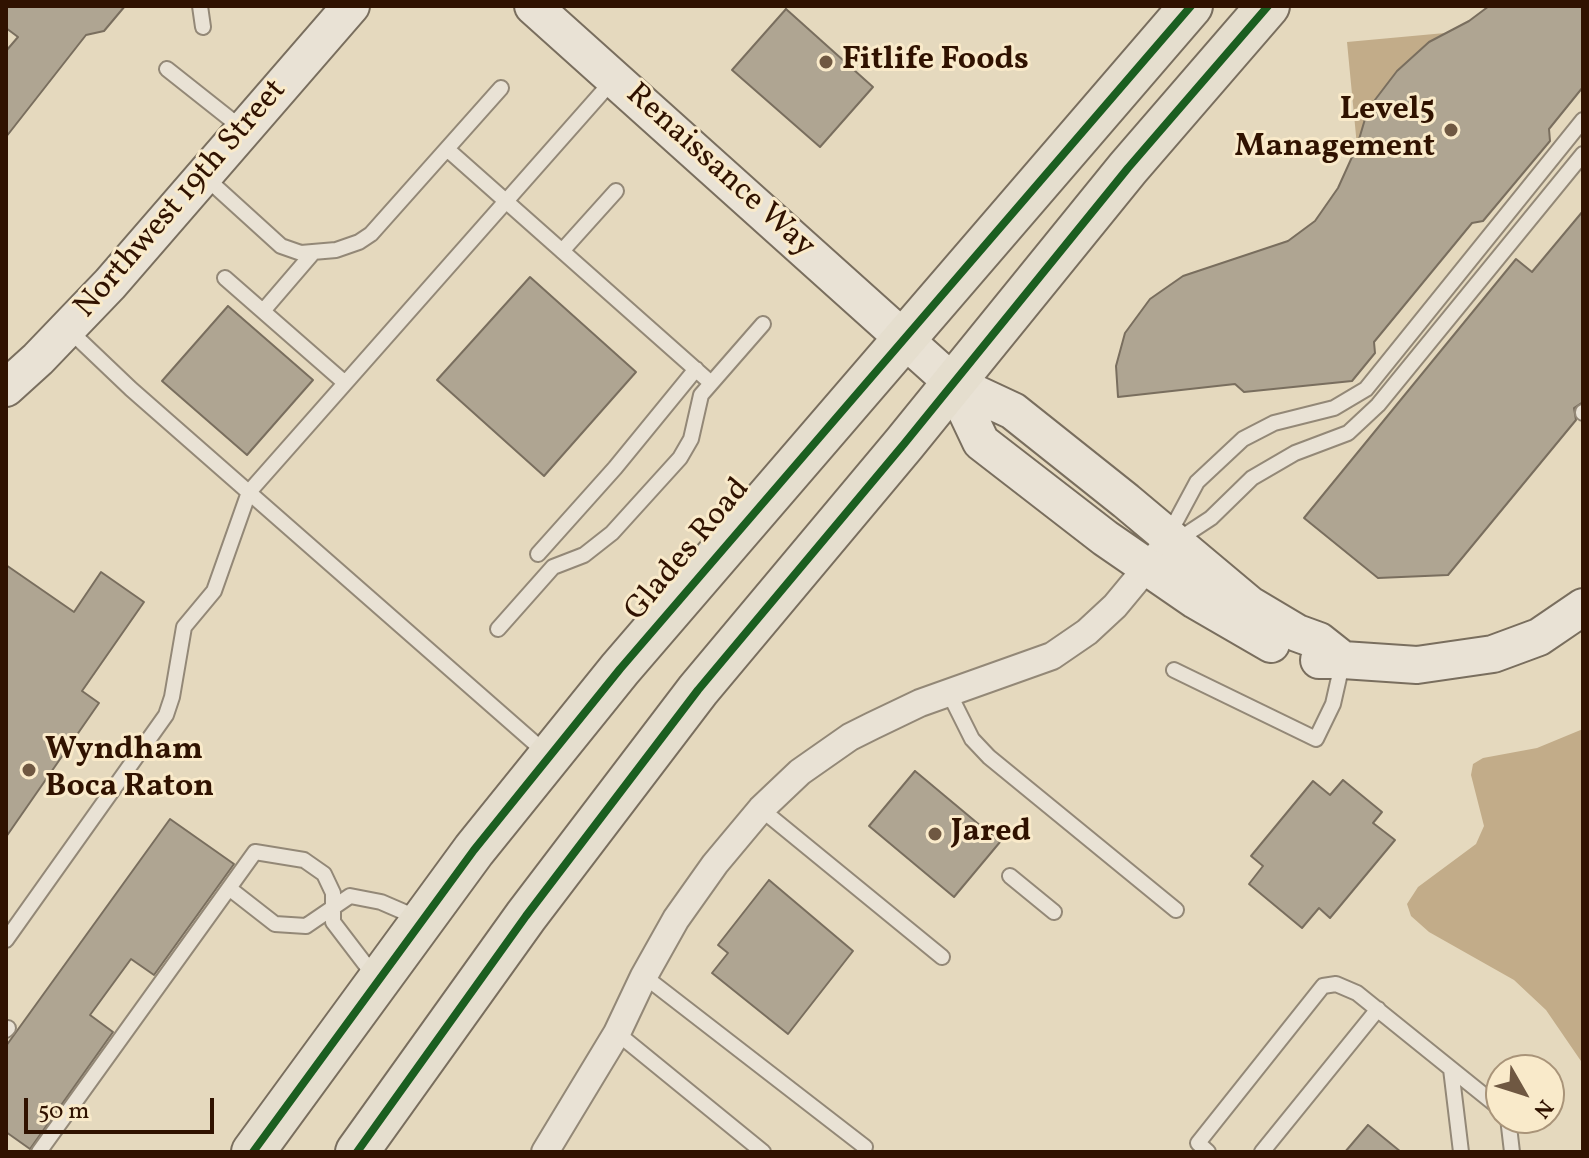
<!DOCTYPE html>
<html>
<head>
<meta charset="utf-8">
<style>
	body { margin:0 }
	#map { position:relative; width:1589px; height:1158px; overflow:hidden; background:#e5d9be; font-family:Vollkorn,serif }
	canvas { display:block }
	.frame { position:absolute; inset:0; border:8px solid #301200; pointer-events:none }
	.north { position:absolute; left:1485px; top:1054px; width:80px; height:80px; box-sizing:border-box; background:#f9eaca; border:2px solid #a99479; border-radius:50%; rotate:129deg; font-size:22px; font-weight:700; line-height:32px; text-align:center; color:#301200 }
	.north::after { content:''; display:block; margin:auto; width:28px; height:36px; background:#6f5842; clip-path:polygon(50% 0,100% 100%,50% 72%,0 100%) }
	.scale { position:absolute; left:24px; top:1098px; width:190px; height:36px; box-sizing:border-box; border:4px solid #301200; border-top:0; padding-left:10px; font-size:24px; line-height:28px; white-space:nowrap; color:#301200; -webkit-text-stroke:6px #f9eaca; paint-order:stroke }
</style>
</head>
<body>
<div id="map">
<canvas width="1589" height="1158"></canvas>
<div class="frame"></div>
<div class="north">N</div>
<div class="scale">50 m</div>
</div>
<script>
const c = document.querySelector('canvas').getContext('2d');
c.lineJoin = 'round';
function fillPath(path, color) { c.fillStyle = color; c.fill(path, 'evenodd'); }
const poly = rows => new Path2D(rows.map(r => 'M' + r).join(''));
function strokePath(path, color, width, dash) { c.strokeStyle = color; c.lineWidth = width; c.lineCap = dash ? 'butt' : 'round'; c.setLineDash(dash || []); c.stroke(path); }
function write(font, color, halo, rows, align = 'center') {
  c.font = font + ' Vollkorn,serif'; c.lineWidth = 6; c.setLineDash([]); c.textBaseline = 'middle'; c.strokeStyle = halo; c.fillStyle = color; for (const [text, x, y, turn = 0] of rows) {
    c.save(); c.translate(x, y); c.rotate((+turn || 0) * Math.PI / 180); c.textAlign = isNaN(turn) ? turn : align; if (halo) c.strokeText(text, 0, 0); c.fillText(text, 0, 0); c.restore();
  }
}
fillPath(poly([
	[1445,33,1429,42,1398,71,1368,109,1357,146,1347,42],
	[1583,729,1583,1064,1546,1010,1514,980,1429,932,1411,916,1407,904,1418,887,1476,844,1484,826,1471,775,1473,764,1483,758,1537,748]
]), '#c2ac89');
const building = poly([
	[6,6,125,6,104,31,86,35,6,137,6,51,18,37,6,28,6,6],
	[1489,6,1583,6,1583,87,1549,129,1550,141,1483,221,1472,223,1374,342,1375,353,1352,381,1244,392,1235,384,1118,397,1116,366,1125,333,1150,299,1183,276,1288,241,1315,221,1338,188,1357,146,1368,109,1397,71,1429,42,1469,21,1489,6],
	[786,9,873,87,820,147,732,70,786,9],
	[1583,211,1583,402,1574,408,1576,420,1448,575,1378,578,1304,518,1516,259,1532,272,1583,211],
	[530,277,636,372,544,476,437,380,530,277],
	[228,306,313,380,247,455,162,381,228,306],
	[6,565,74,612,101,572,144,602,82,691,99,703,6,837,6,565],
	[915,771,1000,842,954,897,869,826,915,771],
	[1343,780,1382,812,1373,823,1395,840,1330,918,1319,908,1302,928,1249,884,1263,866,1251,856,1313,781,1330,795,1343,780],
	[170,819,234,864,154,975,131,959,90,1015,113,1032,30,1149,6,1132,6,1046,170,819],
	[769,880,853,951,788,1034,712,973,728,953,718,945,769,880],
	[1368,1125,1401,1152,1345,1152,1368,1125]
]);
fillPath(building, '#afa592');
strokePath(building, '#796e5e', 2);
const lane = poly([
	[200,6,203,27],
	[167,69,244,130],
	[447,149,711,383],
	[205,177,281,246,301,253,336,250,359,242,371,234,501,88],
	[562,251,616,191],
	[225,278,345,383],
	[263,311,312,254],
	[68,329,131,389,546,753],
	[1583,412,1583,413],
	[1168,536,1197,482,1243,439,1274,423,1334,408,1366,389,1583,120],
	[1176,541,1211,518,1252,478,1295,453,1348,433,1378,405,1583,154],
	[538,554,615,468,696,369],
	[498,629,553,567,584,555,612,533,680,458,691,439,701,395,763,324],
	[1174,670,1316,739,1333,704,1343,660],
	[949,693,972,739,989,757,1176,910],
	[761,809,942,957],
	[1010,876,1054,912],
	[234,892,275,924,306,926,350,896,381,902,418,918],
	[6,940,166,715,172,697,184,627,214,591,249,492,614,79],
	[644,976,865,1147],
	[6,1030,8,1028],
	[617,1033,763,1152],
	[1451,1069,1461,1152],
	[1508,1118,1512,1152],
	[39,1152,255,852,304,860,324,874,333,893,333,922,375,977],
	[1208,1152,1198,1143,1323,986,1336,984,1357,993,1501,1109],
	[1262,1152,1378,1009]
]);
const street = poly([
	[545,1152,617,1033,644,976,676,919,715,864,761,809,800,772,850,737,872,726,920,703,1052,656,1087,632,1115,606,1159,553]
]);
const secondary = poly([
	[533,6,953,383,1013,411,1126,501,1250,605,1297,633,1319,641,1343,660],
	[953,383,981,442,1105,538,1195,600,1271,644],
	[6,388,38,359,110,284,351,6],
	[1319,660,1343,660,1417,665,1493,654,1539,637,1583,607]
]);
const primary = poly([
	[253,1152,474,850,620,669,1191,6],
	[357,1152,526,916,698,690,904,444,1128,168,1268,6]
]);
strokePath(lane, '#938877', 18);
strokePath(street, '#938877', 30);
strokePath(secondary, '#796e5e', 40);
strokePath(primary, '#796e5e', 46);
strokePath(lane, '#e9e2d5', 14);
strokePath(street, '#e9e2d5', 26);
strokePath(secondary, '#e9e2d5', 36);
strokePath(primary, '#e5dece', 42);
strokePath(poly([
	[253,1152,474,850,620,669,1191,6],
	[357,1152,526,916,698,690,904,444,1128,168,1268,6]
]), '#1b5e20', 8);
for (const [x, y, r, color] of [
	[826,62,8,"#6f5842"],
	[1451,130,8,"#6f5842"],
	[29,770,8,"#6f5842"],
	[935,834,8,"#6f5842"]
]) { const dot = new Path2D(); dot.arc(x, y, r, 0, 2 * Math.PI); c.fillStyle = color; c.fill(dot); strokePath(dot, '#f9eaca', 3); }
write('bold 32px', '#301200', '#f9eaca', [
	["Fitlife Foods",842,62],
	["Level5",1435,112,"right"],
	["Management",1435,149,"right"],
	["Wyndham",45,752],
	["Boca Raton",45,789],
	["Jared",951,834]
], 'left');
write('32px', '#301200', '#f9eaca', [
	["Renaissance Way",719,172,42],
	["Northwest 19th Street",182,200,-49],
	["Glades Road",689,551,-50]
]);
</script>
</body>
</html>
